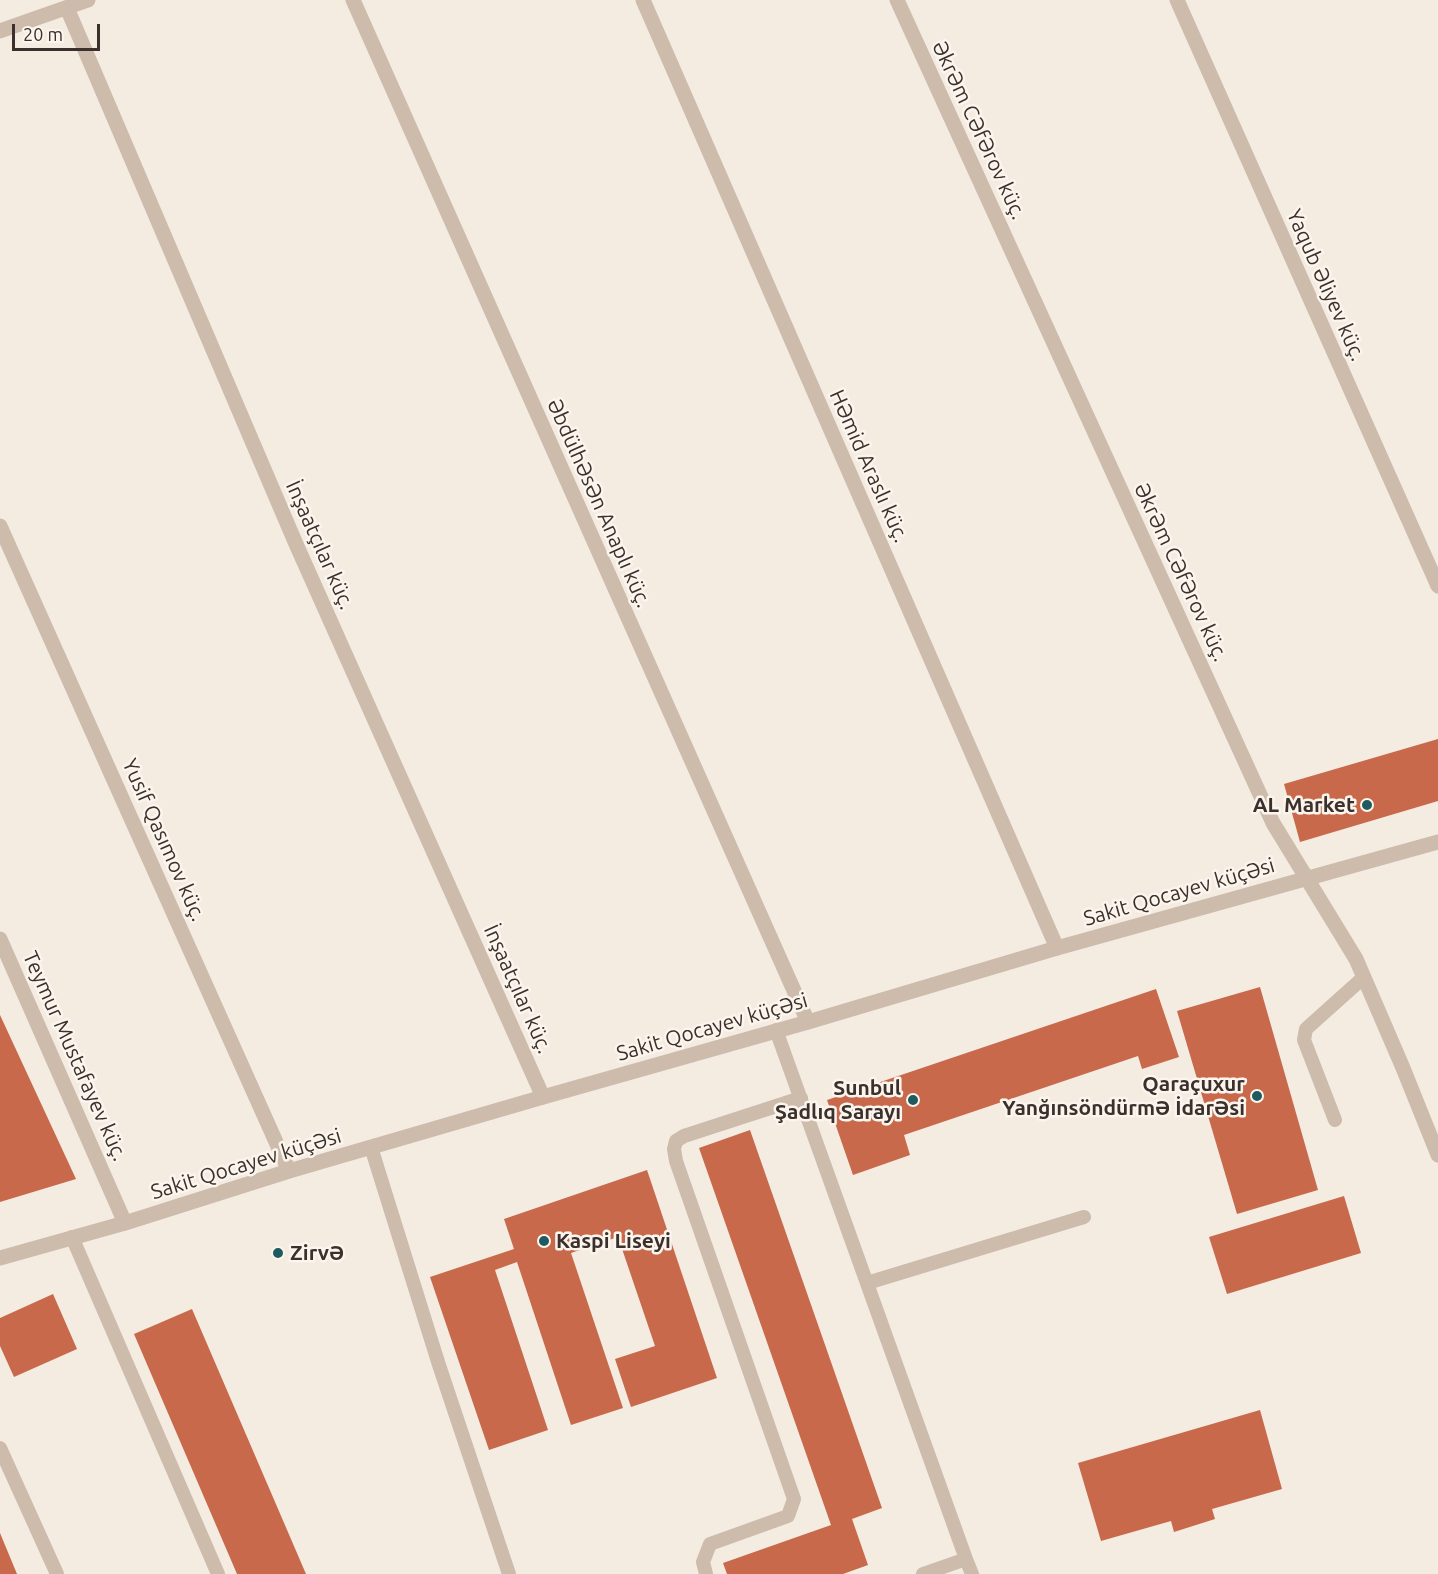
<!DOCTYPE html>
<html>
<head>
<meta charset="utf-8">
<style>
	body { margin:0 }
	#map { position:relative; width:1438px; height:1574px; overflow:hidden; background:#f4ebe1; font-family:Ubuntu,sans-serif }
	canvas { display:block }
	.scale { position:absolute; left:12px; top:24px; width:88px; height:27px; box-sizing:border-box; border:3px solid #3b302b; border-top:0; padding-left:8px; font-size:18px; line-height:21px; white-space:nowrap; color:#3b302b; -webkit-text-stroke:4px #fbf5ee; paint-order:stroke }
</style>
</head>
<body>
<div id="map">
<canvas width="1438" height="1574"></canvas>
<div class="scale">20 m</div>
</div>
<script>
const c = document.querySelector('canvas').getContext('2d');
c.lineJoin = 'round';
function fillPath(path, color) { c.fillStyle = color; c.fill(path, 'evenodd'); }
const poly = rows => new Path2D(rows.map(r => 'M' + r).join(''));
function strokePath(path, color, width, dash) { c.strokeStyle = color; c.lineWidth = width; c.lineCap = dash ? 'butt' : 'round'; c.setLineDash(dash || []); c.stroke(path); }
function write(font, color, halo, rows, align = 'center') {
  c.font = font + ' Ubuntu,sans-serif'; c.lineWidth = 5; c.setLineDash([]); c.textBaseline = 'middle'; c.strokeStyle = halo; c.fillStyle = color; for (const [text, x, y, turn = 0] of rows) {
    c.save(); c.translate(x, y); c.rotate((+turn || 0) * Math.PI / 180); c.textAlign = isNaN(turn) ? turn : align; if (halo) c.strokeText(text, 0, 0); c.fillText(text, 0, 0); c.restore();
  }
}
fillPath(poly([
	[1438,739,1438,801,1300,842,1284,784],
	[1260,987,1318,1190,1237,1214,1177,1011],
	[1156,989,1179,1057,1142,1069,1138,1056,904,1135,910,1155,853,1175,827,1100],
	[0,1015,76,1179,0,1202],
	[750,1130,882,1508,852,1519,868,1565,843,1574,727,1574,723,1563,831,1525,699,1148],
	[647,1170,717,1378,631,1407,615,1359,655,1346,618,1237,571,1253,623,1408,571,1425,517,1262,495,1270,548,1430,489,1450,430,1277,514,1249,504,1219],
	[1344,1196,1361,1253,1227,1294,1209,1237],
	[53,1294,77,1349,14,1377,0,1346,0,1318],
	[192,1309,306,1574,237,1574,134,1334],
	[1260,1410,1282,1489,1212,1509,1215,1519,1174,1532,1171,1521,1101,1541,1078,1463],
	[0,1533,17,1574,0,1574]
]), '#c8694b');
strokePath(poly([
	[776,1030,966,1559,923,1574],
	[1335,1120,1304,1040,1306,1029,1364,977],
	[371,1147,439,1365,509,1574],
	[72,1237,218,1574],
	[867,1283,1084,1217],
	[0,1448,57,1574],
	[966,1559,972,1574],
	[706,1574,703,1562,710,1544,788,1516,794,1499,676,1161,674,1149,676,1141,684,1136,801,1098]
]), '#cdbbac', 14);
strokePath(poly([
	[353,0,808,1022],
	[643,0,1057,948],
	[897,0,1273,823,1356,959,1403,1068,1438,1155],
	[1177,0,1438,586],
	[67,8,296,544,543,1097],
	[0,31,88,0],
	[0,526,289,1171],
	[0,939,125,1223]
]), '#cdbbac', 15);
strokePath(poly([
	[0,1258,125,1223,289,1171,543,1097,808,1022,1057,948,1438,842]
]), '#cdbbac', 15);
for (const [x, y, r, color] of [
	[1367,805,6,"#1f5a5e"],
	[1257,1096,6,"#1f5a5e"],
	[913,1100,6,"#1f5a5e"],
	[544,1241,6,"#1f5a5e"],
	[278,1253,6,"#1f5a5e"]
]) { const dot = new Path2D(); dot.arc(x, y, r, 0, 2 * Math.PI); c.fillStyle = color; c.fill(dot); strokePath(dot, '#fbf5ee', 2); }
write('21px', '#3b302b', '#fbf5ee', [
	["Əkrəm Cəfərov küç.",979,130,65],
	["Yaqub Əliyev küç.",1326,285,66],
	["Həmid Araslı küç.",869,466,66],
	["Əbdülhəsən Anaplı küç.",599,503,66],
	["İnşaatçılar küç.",320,545,66],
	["Əkrəm Cəfərov küç.",1181,572,65],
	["Yusif Qasımov küç.",164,840,66],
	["Sakit Qocayev küçəsi",1179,892,-16],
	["İnşaatçılar küç.",518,989,66],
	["Sakit Qocayev küçəsi",712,1027,-16],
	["Teymur Mustafayev küç.",75,1056,66],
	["Sakit Qocayev küçəsi",246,1164,-17]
]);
write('bold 21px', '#3b302b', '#fbf5ee', [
	["AL Market",1355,805],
	["Qaraçuxur",1245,1084],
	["Yanğınsöndürmə İdarəsi",1245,1108],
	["Sunbul",901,1088],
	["Şadlıq Sarayı",901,1112],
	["Kaspi Liseyi",556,1241,"left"],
	["Zirvə",290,1253,"left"]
], 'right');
</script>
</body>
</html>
